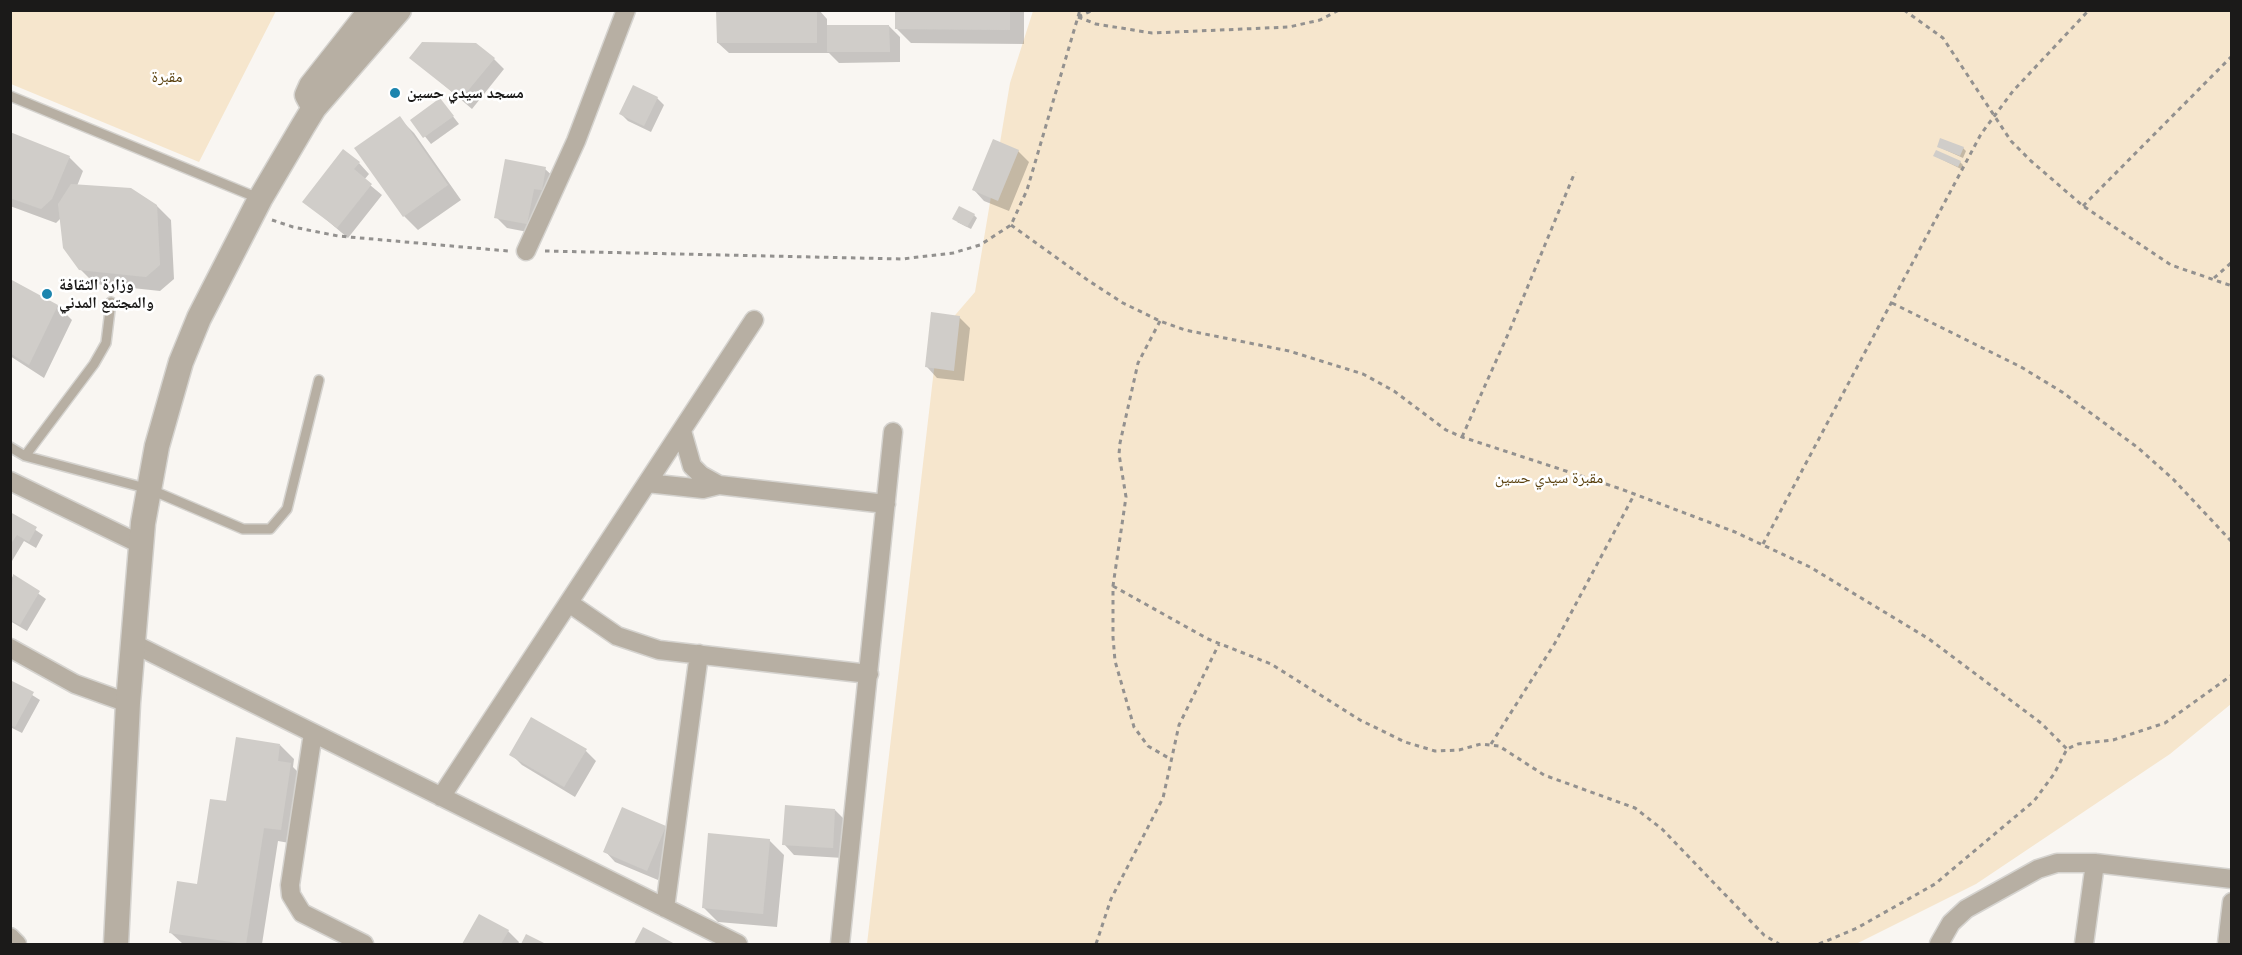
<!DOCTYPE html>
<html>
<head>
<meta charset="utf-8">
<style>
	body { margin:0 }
	#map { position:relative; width:2242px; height:955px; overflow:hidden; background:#f9f6f2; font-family:Karla,sans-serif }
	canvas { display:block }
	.frame { position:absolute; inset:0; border:12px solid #1b1a19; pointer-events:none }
</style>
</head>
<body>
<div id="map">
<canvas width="2242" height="955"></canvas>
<div class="frame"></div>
</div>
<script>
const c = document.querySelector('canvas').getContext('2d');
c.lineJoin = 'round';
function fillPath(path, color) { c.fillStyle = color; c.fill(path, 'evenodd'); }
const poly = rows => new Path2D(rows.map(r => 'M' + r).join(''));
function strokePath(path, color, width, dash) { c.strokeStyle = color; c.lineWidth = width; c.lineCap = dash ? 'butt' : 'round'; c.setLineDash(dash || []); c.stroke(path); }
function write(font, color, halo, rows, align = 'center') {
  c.font = font + ' Karla,"Noto Naskh Arabic",sans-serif'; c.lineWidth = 5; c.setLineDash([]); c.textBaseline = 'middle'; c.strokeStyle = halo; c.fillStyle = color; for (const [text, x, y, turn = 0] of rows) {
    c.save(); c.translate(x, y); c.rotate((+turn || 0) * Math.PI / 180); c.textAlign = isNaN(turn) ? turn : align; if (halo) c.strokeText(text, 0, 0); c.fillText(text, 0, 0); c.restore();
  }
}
fillPath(poly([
	[10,11,11,10,276,11,199,162,11,84],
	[1033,11,2231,11,2231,704,2170,754,1976,884,1856,944,867,944,938,335,975,292,1010,83]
]), '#f6e6cd');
fillPath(poly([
	[718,10,819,10,827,19,827,26,889,26,900,37,900,62,839,63,829,53,729,53,718,43],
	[897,10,1024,10,1024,44,911,43,897,29],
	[411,57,494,59,504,69,472,109],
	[657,98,664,105,651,132,628,121,621,114],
	[440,100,459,124,431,144,412,120],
	[399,118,414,133,461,200,418,230,404,216],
	[10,134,69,157,83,171,77,186,157,206,171,220,174,279,160,291,95,284,80,269,61,218,56,223,10,206],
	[1939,147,1963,148,1966,151,1963,158],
	[1018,151,1029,162,1009,211,984,201,974,190],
	[1935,156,1960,162,1963,165,1961,169],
	[359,163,369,174,364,180,382,195,348,238,304,201],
	[545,169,556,179,538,234,507,228,496,217],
	[974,215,977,218,971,229,957,222],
	[10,281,58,306,72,320,44,378,10,356],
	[959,317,970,328,964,381,937,378,927,367],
	[10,513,43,535,36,548,24,541,12,561],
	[13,576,46,599,27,631,10,621,10,581],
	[10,681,40,700,22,733,10,727],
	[280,745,294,759,293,767,304,778,295,844,278,841,262,944,183,944,171,933,199,886,227,803],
	[586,751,596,761,575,797,522,765,511,754],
	[835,810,846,821,843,858,794,855,784,844],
	[665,827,676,838,658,880,615,862,605,851],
	[769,840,784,855,777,927,718,922,703,907],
	[479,916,508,931,519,942,518,944,464,944]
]), '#0003');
fillPath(poly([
	[716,10,817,10,817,43,717,43],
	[895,10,1010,10,1010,30,895,29],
	[827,25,889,25,890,52,827,52],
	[422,42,476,43,495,58,461,99,409,58],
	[633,85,658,97,644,126,619,114],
	[440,98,454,116,423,138,410,120],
	[400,116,448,185,403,217,354,148],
	[10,132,70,156,52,199,41,209,10,198],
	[1940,138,1964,147,1960,156,1937,147],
	[993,139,1019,150,998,201,972,190],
	[343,149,360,162,354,169,372,184,337,228,302,202],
	[1936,150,1961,161,1958,167,1933,156],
	[505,159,546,167,542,190,534,189,527,224,494,218],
	[71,184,131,188,157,205,160,265,146,277,79,270,63,248,58,204],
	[959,206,975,214,967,227,952,219],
	[10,279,58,305,29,365,10,353],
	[931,312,960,316,954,371,925,367],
	[10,512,37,527,29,542,17,535,10,545],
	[13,574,40,591,20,625,10,620],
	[10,680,34,692,15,727,10,725],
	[531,717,587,749,564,787,509,755],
	[236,737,280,744,278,761,291,763,281,830,264,828,246,944,169,933,177,881,197,884,210,799,226,801],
	[785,805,835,809,833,848,782,845],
	[622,807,666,826,647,871,603,852],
	[708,833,770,839,763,914,702,908],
	[479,914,509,930,501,944,462,944],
	[643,927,675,944,634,944],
	[526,934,546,944,521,944]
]), '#d0cdc9');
const service = poly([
	[10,96,258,198],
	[10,447,25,456,149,489,243,529,270,529,287,509,319,380],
	[25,456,94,364,106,343,111,302]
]);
const minor = poly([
	[526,251,576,141,626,10],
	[682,431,692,466,701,475,719,485],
	[10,481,142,545],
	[647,483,703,489,719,485,886,504],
	[569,603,617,636,659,650,869,674],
	[132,643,738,944],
	[10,648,75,684,128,703],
	[313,733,290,885,291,895,302,913,364,944],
	[441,797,754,320],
	[665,908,699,654],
	[10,937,17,944],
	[840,944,893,432],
	[1939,944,1951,923,1966,909,2038,869,2057,863,2095,863,2232,879],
	[2084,944,2095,863],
	[2227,944,2232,902]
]);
const tertiary = poly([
	[314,108,307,95,311,86,371,10],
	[116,944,128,703,143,523,157,446,181,362,199,318,260,199,303,126,314,108,399,10]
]);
strokePath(service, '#d5d3cf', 12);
strokePath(minor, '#d5d3cf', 21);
strokePath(tertiary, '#d5d3cf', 27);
strokePath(poly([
	[1904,10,1943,38,2011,141,2031,161,2083,206,2171,265,2232,286],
	[1078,17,1096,24,1152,33,1289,27,1320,20,1339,10],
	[1078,17,1093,10],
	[2083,206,2232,56],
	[272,220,293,227,338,236,508,251],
	[1011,225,1089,281,1123,303,1160,321,1185,330,1289,351,1363,374,1394,391,1446,430,1462,437,1621,489,1735,532,1810,567,1929,639,2041,723,2067,749],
	[545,251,902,259,953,253,980,245,1011,225,1027,190,1080,10],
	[2214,278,2232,262],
	[1892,303,2021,367,2062,392,2137,447,2173,479,2232,542],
	[1160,321,1138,363,1120,443,1119,454,1126,497,1113,586,1113,637,1115,661,1134,727,1148,746,1172,760],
	[1462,437,1509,332,1575,172],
	[1763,544,1981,134,2013,91,2089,10],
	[1113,586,1208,639,1271,664,1360,720,1405,742,1435,751,1459,750,1481,744,1499,746,1544,775,1635,808,1662,829,1764,935,1779,944],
	[1491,744,1555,643,1634,495],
	[1096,944,1111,899,1163,798,1179,725,1219,644],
	[1819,944,1857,928,1935,884,2034,801,2054,774,2067,749,2078,744,2113,740,2165,723,2232,675]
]), '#93918f', 3, [4.5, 4.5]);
strokePath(service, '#b7afa3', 9);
strokePath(minor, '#b7afa3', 18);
strokePath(tertiary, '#b7afa3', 24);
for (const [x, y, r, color] of [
	[395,93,6,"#1d85ae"],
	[47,294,6,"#1d85ae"]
]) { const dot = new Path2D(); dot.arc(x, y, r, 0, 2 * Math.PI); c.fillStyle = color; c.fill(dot); strokePath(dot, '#fff', 2); }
write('16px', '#583f0c', '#fff', [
	["مقبرة",167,77],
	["مقبرة سيدي حسين",1549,478]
]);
write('bold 16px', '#1b1a19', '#fff', [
	["مسجد سيدي حسين",407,93],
	["وزارة الثقافة",59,285],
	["والمجتمع المدني",59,303]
], 'left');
</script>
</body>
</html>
